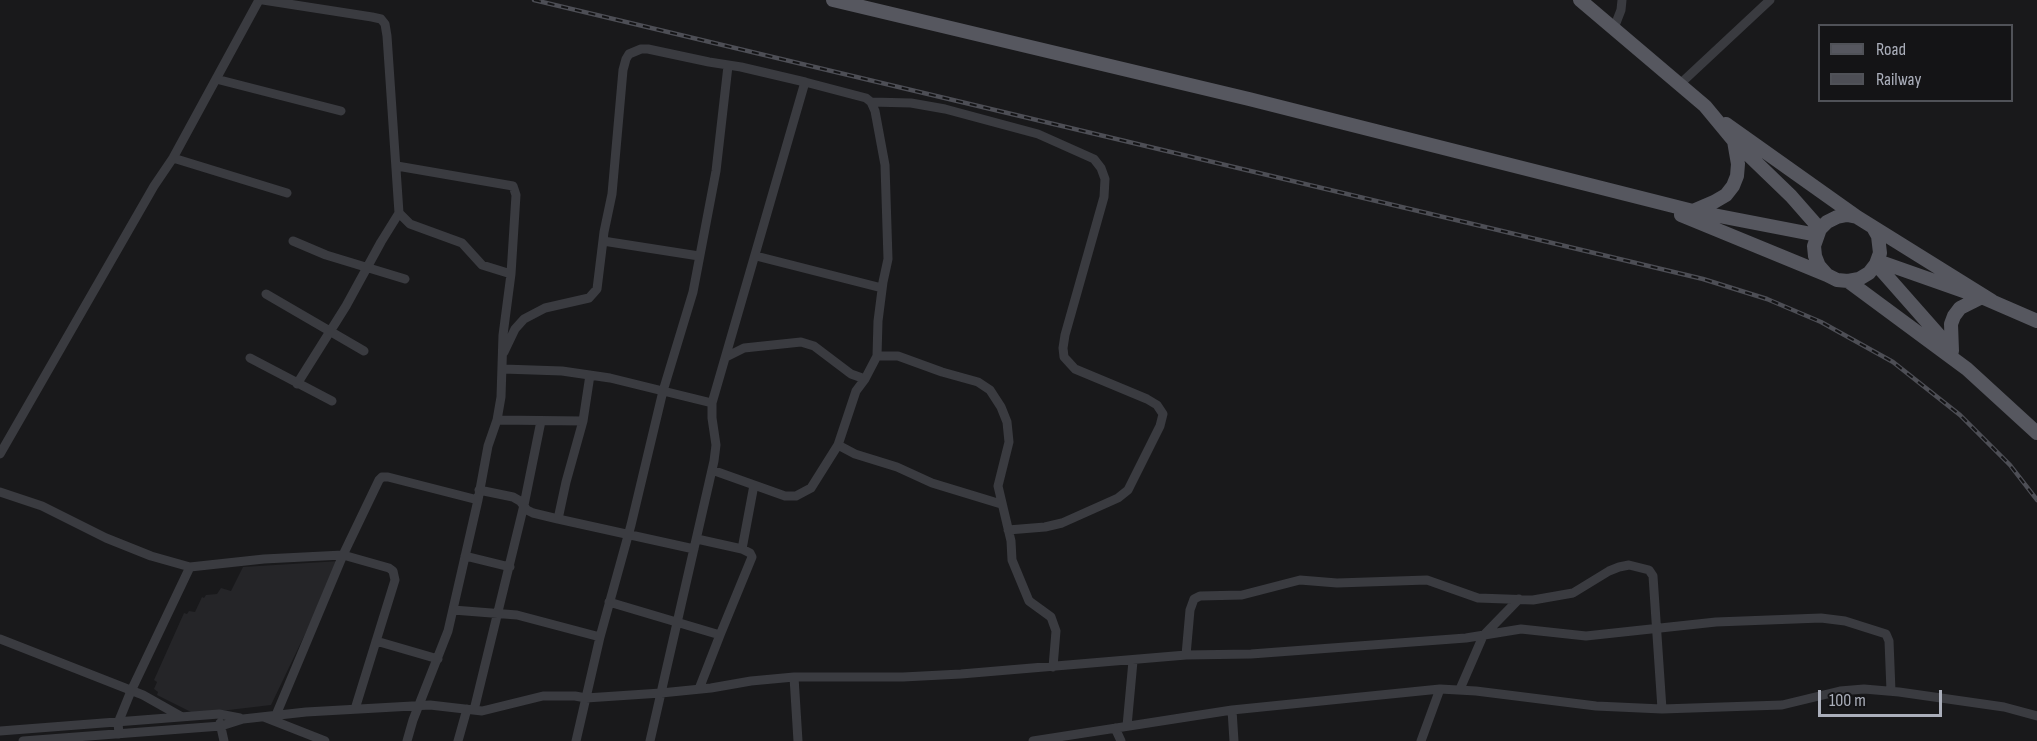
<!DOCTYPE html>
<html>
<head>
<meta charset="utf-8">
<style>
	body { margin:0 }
	#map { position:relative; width:2037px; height:741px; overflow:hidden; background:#19191b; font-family:"Sofia Sans Condensed",sans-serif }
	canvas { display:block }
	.legend { position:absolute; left:1818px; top:24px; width:195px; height:78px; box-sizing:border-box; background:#141416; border:2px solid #505258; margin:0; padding:8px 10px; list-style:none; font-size:18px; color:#abafbb }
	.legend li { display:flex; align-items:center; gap:12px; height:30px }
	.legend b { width:30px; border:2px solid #505258 }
	.scale { position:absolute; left:1818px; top:690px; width:124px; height:27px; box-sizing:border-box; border:3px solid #abafbb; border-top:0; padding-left:8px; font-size:18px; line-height:21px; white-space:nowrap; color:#abafbb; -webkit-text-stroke:4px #141416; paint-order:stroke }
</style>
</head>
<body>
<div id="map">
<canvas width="2037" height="741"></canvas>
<ul class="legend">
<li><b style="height:8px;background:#56575f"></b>Road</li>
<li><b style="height:8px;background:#4d4e55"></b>Railway</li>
</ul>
<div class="scale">100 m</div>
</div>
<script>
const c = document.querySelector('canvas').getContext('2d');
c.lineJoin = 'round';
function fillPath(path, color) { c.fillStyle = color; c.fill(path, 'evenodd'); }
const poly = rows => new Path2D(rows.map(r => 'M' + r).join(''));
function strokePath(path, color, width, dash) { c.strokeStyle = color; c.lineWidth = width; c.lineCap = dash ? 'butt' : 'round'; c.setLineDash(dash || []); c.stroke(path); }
fillPath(poly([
	[340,561,271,705,195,714,157,695,158,692,154,689,157,682,154,680,184,613,187,614,189,611,195,612,202,597,204,598,206,595,217,594,221,588,231,591,243,567]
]), '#252528');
strokePath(poly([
	[263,0,372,17,381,19,385,24,387,36,399,213,410,224,462,243,482,265,511,274,503,335,501,397,497,420,488,446,478,500,448,631,413,720,407,741],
	[1614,28,1621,10,1622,0],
	[216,79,341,111],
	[805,82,866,98,871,102,875,111,885,165,888,259,883,282,878,321,877,356],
	[1680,84,1770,0],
	[871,102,911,103,945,109,1038,134,1094,159,1101,168,1105,179,1104,197,1065,335,1063,348,1064,357,1075,369,1147,399,1157,405,1163,414,1160,426,1128,490,1118,498,1062,523,1045,527,1008,530],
	[173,158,287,193],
	[397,166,513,186,516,195,511,274],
	[293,241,326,255,405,279],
	[603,241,699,256],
	[756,256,882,288],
	[266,294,364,351],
	[504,352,515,329,524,319,545,308,589,298,597,289,604,232,612,194,623,70,626,59,629,54,641,49,648,49,709,62,741,67,805,82,712,403],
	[726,357,744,348,801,342,814,346,851,374,865,379,877,356,898,356,942,372,978,382,990,390,1001,407,1007,422,1009,442,998,486,1011,541,1012,560,1029,601,1051,617,1056,631,1053,667],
	[250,358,332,401],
	[503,369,562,371,610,378,663,391,693,292,716,171,728,66],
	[865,379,856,391,838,445,855,454,897,467,932,483,1001,504],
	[297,384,346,306,381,242,399,213],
	[497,420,583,421],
	[0,454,154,186,173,158,259,0],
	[712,470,785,496,796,496,811,488,838,445],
	[479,490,513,497,520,501,527,510,533,513,558,519,566,482,583,421,590,375],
	[0,492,42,506,106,538,151,556,190,567],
	[558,519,694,549],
	[697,539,742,549,750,553,752,557,720,635],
	[742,549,754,485],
	[465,556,510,567],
	[609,602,720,635,699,689],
	[453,610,517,615,600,637,576,741],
	[600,637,631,525,663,391,712,403,712,418,716,445,714,461,650,741],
	[0,639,143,695,182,717],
	[376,641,438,659],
	[1186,655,1190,610,1194,599,1200,596,1242,595,1300,580,1337,583,1427,580,1478,598,1533,600,1573,593,1609,571,1619,567,1629,565,1649,570,1653,576,1662,709],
	[794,677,798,741],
	[1460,689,1483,636,1519,599],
	[474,710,524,505,541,421],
	[1232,710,1234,741],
	[276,715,343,555,379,480,382,477,388,477,478,500],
	[264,717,325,741],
	[220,723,224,741],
	[1127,726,1133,661],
	[1115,728,1121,741],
	[0,731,219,714,240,718],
	[119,734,118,723,131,691,190,567,264,559,343,555,389,568,393,571,395,580,355,709],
	[23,741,221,726,243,719,306,712,430,705,482,711,543,696,575,696,586,698,661,693,711,688,751,681,794,677,903,677,961,674,1186,655,1251,654,1466,638,1521,629,1586,636,1716,622,1821,618,1845,621,1886,634,1889,641,1891,691],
	[458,741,467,709],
	[1033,741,1232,710,1440,689,1476,691,1596,706,1662,709,1782,705,1840,691,1864,689,1899,692,2004,707,2037,716],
	[1421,741,1440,689]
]), '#3a3b40', 9);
strokePath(poly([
	[833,0,1249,99,1693,211,1817,235],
	[1580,0,1705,106,1734,141,1791,196,1820,229],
	[1726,124,1857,217],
	[1693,211,1714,202,1726,195,1733,186,1737,176,1738,164,1734,141],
	[1681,215,1827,275],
	[1874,229,1878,236,1880,253,1876,264,1869,273,1859,279,1848,281,1837,280,1827,275,1819,266,1815,256,1814,246,1820,229,1827,222,1837,217,1847,215,1857,217,1992,301],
	[1878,261,1966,292],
	[1876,264,1951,349],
	[1848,281,1967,369,2037,433],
	[1984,298,2037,321],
	[1952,351,1951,324,1954,316,1960,308,1982,297]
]), '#56575f', 14);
const rail = poly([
	[534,0,1611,257,1703,279,1767,299,1821,322,1893,362,1960,415,2010,465,2037,500]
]);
strokePath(rail, '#4d4e55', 4.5);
strokePath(rail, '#141416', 2, [7]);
</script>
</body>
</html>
